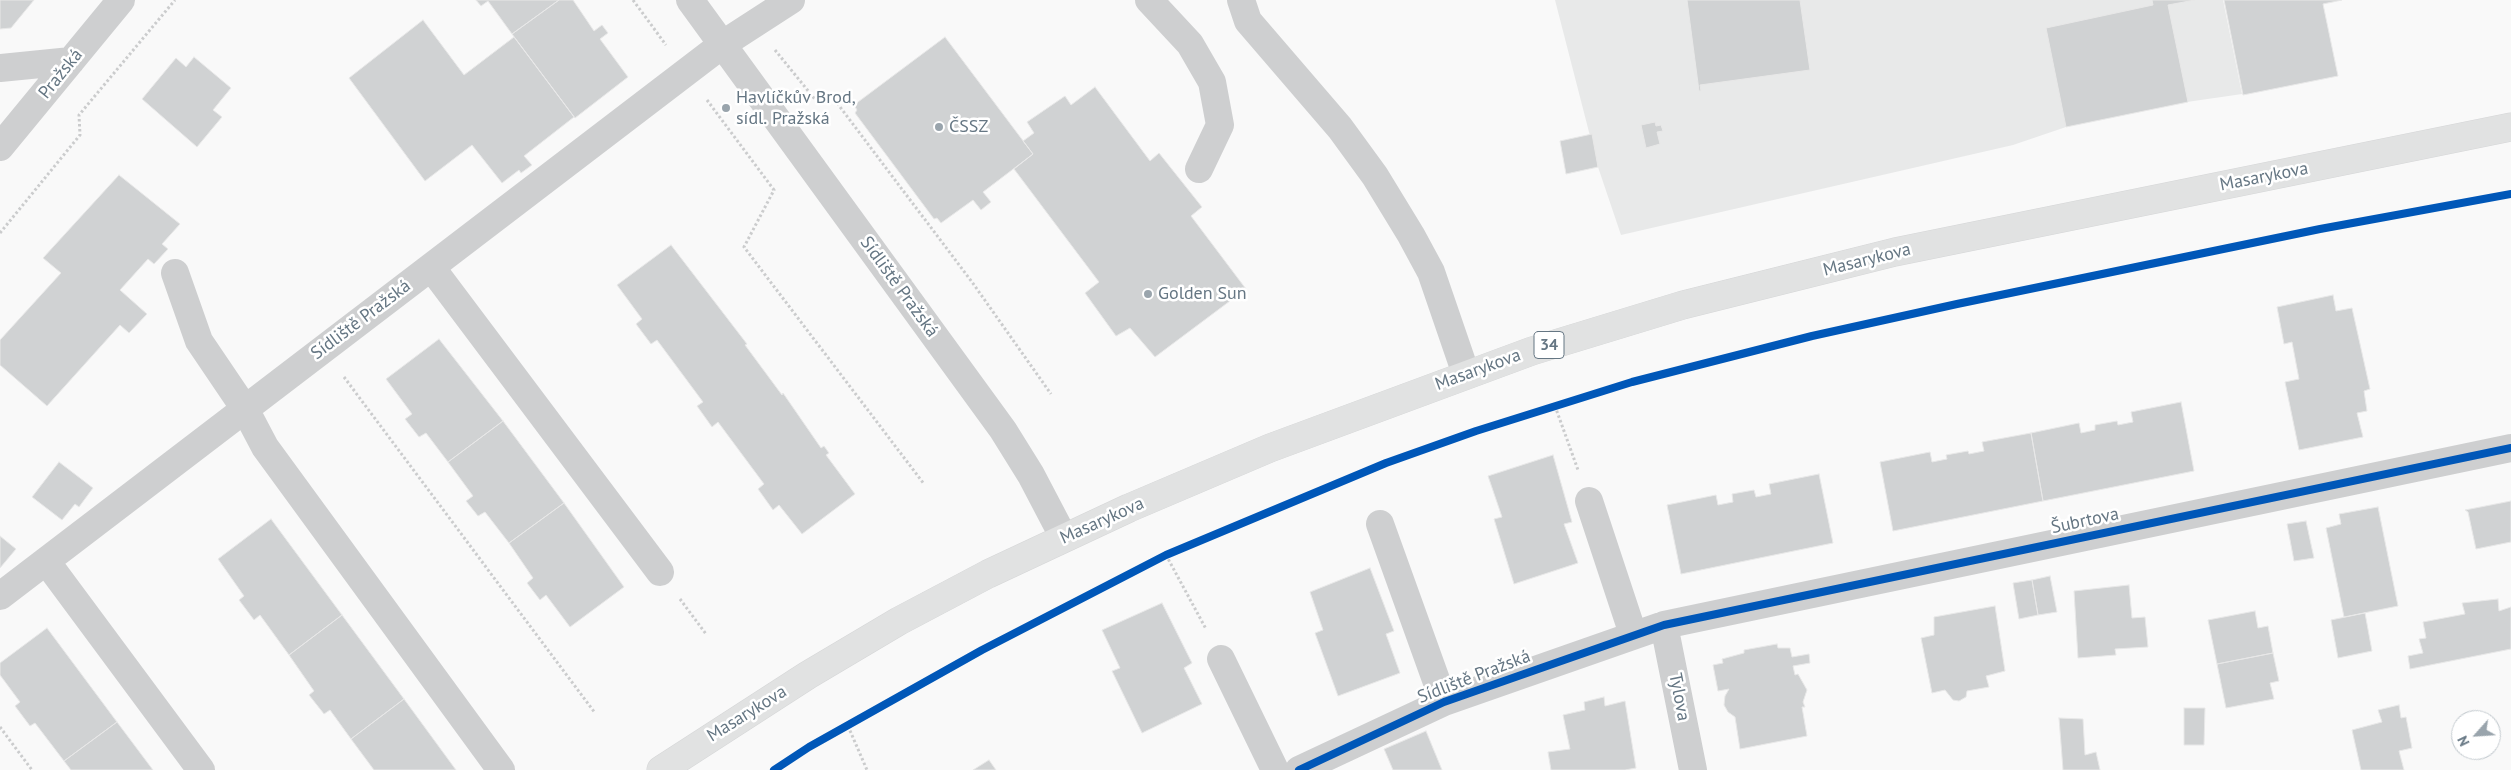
<!DOCTYPE html>
<html>
<head>
<meta charset="utf-8">
<style>
	body { margin:0 }
	#map { position:relative; width:2511px; height:770px; overflow:hidden; background:#f9f9f9; font-family:"PT Sans",sans-serif }
	canvas { display:block }
	.north { position:absolute; left:2451px; top:710px; width:50px; height:50px; box-sizing:border-box; background:#fff; border:1px solid #c1c8cd; border-radius:50%; rotate:244deg; font-size:14px; font-weight:700; line-height:20px; text-align:center; color:#657683 }
	.north::after { content:''; display:block; margin:auto; width:18px; height:22px; background:#99a4ac; clip-path:polygon(50% 0,100% 100%,50% 72%,0 100%) }
</style>
</head>
<body>
<div id="map">
<canvas width="2511" height="770"></canvas>
<div class="north">N</div>
</div>
<script>
const c = document.querySelector('canvas').getContext('2d');
c.lineJoin = 'round';
function fillPath(path, color) { c.fillStyle = color; c.fill(path, 'evenodd'); }
const poly = rows => new Path2D(rows.map(r => 'M' + r).join(''));
function strokePath(path, color, width, dash) { c.strokeStyle = color; c.lineWidth = width; c.lineCap = dash ? 'butt' : 'round'; c.setLineDash(dash || []); c.stroke(path); }
function write(font, color, halo, rows, align = 'center') {
  c.font = font + ' "PT Sans",sans-serif'; c.lineWidth = 5; c.setLineDash([]); c.textBaseline = 'middle'; c.strokeStyle = halo; c.fillStyle = color; for (const [text, x, y, turn = 0] of rows) {
    c.save(); c.translate(x, y); c.rotate((+turn || 0) * Math.PI / 180); c.textAlign = isNaN(turn) ? turn : align; if (halo) c.strokeText(text, 0, 0); c.fillText(text, 0, 0); c.restore();
  }
}
fillPath(poly([
	[1555,0,2223,0,2242,94,2187,102,2066,127,2013,145,1621,235,1598,167]
]), '#e8e9e9');
const building = poly([
	[0,0,34,0,11,28,0,29,0,0],
	[476,0,559,0,512,34,488,1,481,6,476,0],
	[559,0,573,0,594,31,602,25,608,33,600,39,628,77,575,118,512,34,559,0],
	[1687,0,1800,0,1810,70,1700,85,1701,91,1699,91,1687,0],
	[2152,0,2195,0,2168,5,2188,102,2066,127,2046,28,2153,5,2152,0],
	[2224,0,2342,0,2323,4,2338,76,2243,95,2224,0],
	[423,20,464,75,514,37,574,117,524,156,532,165,521,173,519,170,502,183,472,145,425,181,349,78,423,20],
	[945,37,1033,154,983,192,991,202,981,210,973,200,941,223,937,218,934,219,855,113,857,110,854,105,945,37],
	[194,57,231,88,213,110,222,117,197,147,142,99,176,58,186,67,194,57],
	[1095,87,1150,161,1159,153,1202,207,1191,216,1246,289,1155,357,1130,328,1116,336,1085,293,1099,282,1014,169,1033,154,1023,141,1034,133,1027,122,1065,96,1071,105,1095,87],
	[1655,122,1656,126,1661,125,1663,131,1657,132,1660,144,1646,148,1641,125,1655,122],
	[1592,134,1598,167,1566,174,1560,141,1592,134],
	[119,175,180,224,162,244,168,249,154,264,148,259,120,290,147,314,129,333,120,325,47,406,0,365,0,340,61,273,43,258,119,175],
	[671,245,747,344,745,345,782,395,783,393,821,448,824,446,829,453,826,455,855,494,802,534,779,505,773,510,758,489,764,484,718,422,712,427,697,406,703,402,657,340,651,344,636,324,642,319,617,285,671,245],
	[2333,295,2336,311,2352,308,2370,389,2364,391,2367,411,2357,413,2363,437,2299,450,2285,382,2299,379,2292,342,2284,344,2277,307,2333,295],
	[439,339,503,421,448,462,426,433,419,437,405,419,412,414,386,379,439,339],
	[2181,402,2194,471,2043,501,2031,433,2079,423,2081,433,2095,430,2095,425,2117,421,2118,425,2133,422,2131,412,2181,402],
	[503,421,564,503,509,543,485,512,478,516,466,501,473,496,448,462,503,421],
	[2031,433,2043,501,1893,531,1880,462,1930,452,1932,462,1947,459,1946,455,1968,451,1969,454,1984,451,1982,442,2031,433],
	[1553,455,1572,522,1564,524,1578,563,1514,584,1494,519,1502,517,1488,476,1553,455],
	[59,462,93,488,79,507,75,504,62,520,32,497,59,462],
	[1819,474,1833,543,1681,574,1667,505,1716,495,1718,505,1733,502,1732,494,1754,490,1756,497,1771,494,1769,484,1819,474],
	[2511,501,2511,542,2476,549,2468,512,2465,510,2511,501],
	[564,503,624,587,570,627,546,595,540,600,527,583,533,578,509,543,564,503],
	[2378,507,2398,606,2344,617,2326,528,2341,524,2339,514,2378,507],
	[271,519,342,615,289,655,260,615,254,620,239,600,244,596,218,559,271,519],
	[2306,521,2314,558,2294,561,2287,524,2306,521],
	[0,536,16,549,0,568,0,536],
	[1370,568,1394,631,1386,634,1400,673,1338,696,1315,633,1323,630,1310,592,1370,568],
	[2050,576,2057,612,2038,615,2032,580,2050,576],
	[2032,580,2038,615,2019,619,2013,583,2032,580],
	[2129,585,2132,618,2145,617,2148,647,2115,649,2116,655,2078,658,2074,591,2129,585],
	[2498,599,2499,611,2511,607,2511,649,2410,669,2408,656,2423,653,2419,639,2426,638,2423,622,2465,614,2462,603,2498,599],
	[1162,603,1192,663,1184,668,1202,704,1142,733,1112,671,1120,668,1102,630,1162,603],
	[1995,606,2005,671,1986,676,1989,687,1967,691,1966,697,1959,701,1953,700,1945,690,1932,693,1921,638,1934,635,1934,617,1995,606],
	[2255,611,2258,628,2268,626,2273,653,2217,664,2208,620,2255,611],
	[2365,613,2372,651,2338,658,2331,620,2365,613],
	[342,615,404,699,351,739,330,710,324,714,309,695,314,691,289,655,342,615],
	[47,628,117,722,64,761,35,723,30,726,15,706,20,702,0,675,0,663,47,628],
	[1777,644,1778,648,1790,648,1792,657,1809,654,1810,663,1793,666,1795,675,1798,674,1807,690,1803,702,1805,707,1802,707,1807,736,1740,749,1735,717,1728,712,1724,705,1725,696,1729,689,1718,691,1713,665,1723,663,1722,659,1744,653,1744,650,1777,644],
	[2273,653,2279,681,2270,683,2274,699,2226,708,2217,664,2273,653],
	[1604,697,1605,706,1625,701,1636,768,1625,770,1551,770,1548,752,1570,749,1563,715,1585,710,1584,702,1604,697],
	[404,699,456,770,374,770,351,739,404,699],
	[2399,705,2401,718,2406,717,2412,748,2399,751,2404,770,2361,770,2352,730,2382,722,2378,710,2399,705],
	[2184,708,2205,708,2204,745,2184,745,2184,708],
	[2059,718,2083,719,2085,755,2096,752,2100,770,2063,770,2059,718],
	[117,722,153,770,71,770,64,761,117,722],
	[1426,731,1442,770,1393,770,1384,749,1426,731],
	[989,760,996,770,973,770,989,760]
]);
fillPath(building, '#d0d2d3');
strokePath(building, '#e8e8e8', 1);
const major = poly([
	[661,770,808,675,899,621,988,574,1129,508,1270,448,1532,351,1683,305,1895,252,2511,127]
]);
strokePath(major, '#d5d6d7', 29);
strokePath(poly([
	[633,0,666,45],
	[775,50,818,103,834,99,972,282,1051,394],
	[707,100,774,190,744,247,924,484],
	[0,233,80,135,79,115,175,0],
	[344,377,595,713],
	[1555,406,1578,470],
	[1166,555,1206,629],
	[680,599,706,634],
	[848,726,867,770],
	[0,727,32,770]
]), '#cbcccd', 3, [2.5, 2.5]);
strokePath(poly([
	[690,0,1003,430,1031,475,1064,538],
	[1149,0,1190,44,1212,82,1220,125,1199,169],
	[1241,0,1248,21,1340,128,1375,176,1411,235,1431,272,1466,374],
	[0,68,71,61],
	[0,147,121,0],
	[431,267,660,572],
	[175,273,199,341,245,409,265,447,501,770],
	[1589,501,1633,634],
	[1380,524,1444,702],
	[46,561,201,770],
	[0,596,723,44,791,0],
	[1664,625,1693,770],
	[1221,659,1275,770],
	[1299,770,1444,702,1664,625,2511,448]
]), '#cecfd0', 28);
strokePath(major, '#e1e2e2', 28);
strokePath(poly([
	[774,770,809,747,982,650,1166,555,1386,463,1476,431,1632,382,1812,336,1957,304,2320,229,2511,194],
	[1299,770,1444,702,1664,625,2511,448]
]), '#0057b8', 8);
for (const [x, y, r, color] of [
	[726,108,5,"#99a4ac"],
	[939,127,5,"#99a4ac"],
	[1148,294,5,"#99a4ac"]
]) { const dot = new Path2D(); dot.arc(x, y, r, 0, 2 * Math.PI); c.fillStyle = color; c.fill(dot); strokePath(dot, '#fff', 2); }
for (const [x, y, w] of [
	[1549,345,30]
]) { const box = new Path2D(); box.roundRect(x - w / 2, y - 13.5, w, 27, 4); c.fillStyle = '#fff'; c.fill(box); strokePath(box, '#657683', 1); }
write('bold 16px', '#657683', null, [
	["34",1549,345]
]);
write('18px', '#657683', '#fff', [
	["Pražská",61,74,-51],
	["Masarykova",2264,177,-11],
	["Masarykova",1867,260,-14],
	["Sídliště Pražská",899,287,54],
	["Sídliště Pražská",361,320,-37],
	["Masarykova",1478,370,-20],
	["Masarykova",1102,521,-24],
	["Šubrtova",2085,521,-12],
	["Sídliště Pražská",1474,677,-21],
	["Tylova",1679,697,79],
	["Masarykova",747,714,-32]
]);
write('18px', '#657683', '#fff', [
	["Havlíčkův Brod,",736,98],
	["sídl. Pražská",736,119],
	["ČSSZ",949,127],
	["Golden Sun",1158,294]
], 'left');
</script>
</body>
</html>
